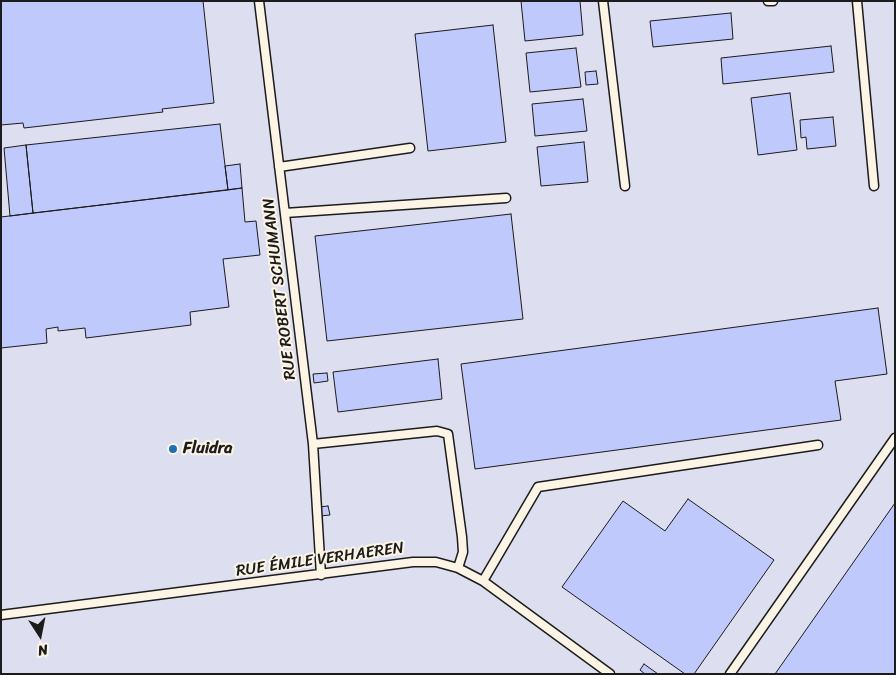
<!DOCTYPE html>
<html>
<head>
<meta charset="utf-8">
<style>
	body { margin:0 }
	#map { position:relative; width:896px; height:675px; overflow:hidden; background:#eae8ec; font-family:Sriracha,sans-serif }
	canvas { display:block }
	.frame { position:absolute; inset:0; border:2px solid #1c1c1c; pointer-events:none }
	.north { position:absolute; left:15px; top:610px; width:50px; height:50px; -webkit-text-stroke:4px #fcf5e5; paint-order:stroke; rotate:169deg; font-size:14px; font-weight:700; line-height:20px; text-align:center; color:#1c1c1c }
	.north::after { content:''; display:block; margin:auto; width:18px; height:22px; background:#1c1c1c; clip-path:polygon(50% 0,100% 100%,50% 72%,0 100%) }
</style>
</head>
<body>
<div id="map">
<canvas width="896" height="675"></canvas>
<div class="frame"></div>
<div class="north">N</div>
</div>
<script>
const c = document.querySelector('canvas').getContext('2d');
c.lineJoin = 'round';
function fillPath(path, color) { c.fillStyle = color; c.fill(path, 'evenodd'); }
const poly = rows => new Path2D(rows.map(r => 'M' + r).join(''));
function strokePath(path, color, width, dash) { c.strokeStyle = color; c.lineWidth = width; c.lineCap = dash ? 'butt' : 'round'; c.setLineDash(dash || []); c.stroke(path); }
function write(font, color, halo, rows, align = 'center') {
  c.font = font + ' Sriracha,sans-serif'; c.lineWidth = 4; c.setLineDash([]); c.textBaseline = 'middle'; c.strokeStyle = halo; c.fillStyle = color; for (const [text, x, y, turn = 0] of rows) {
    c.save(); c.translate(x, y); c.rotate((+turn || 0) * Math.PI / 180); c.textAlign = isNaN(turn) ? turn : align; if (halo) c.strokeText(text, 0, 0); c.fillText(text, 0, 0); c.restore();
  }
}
fillPath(poly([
	[1,1,895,1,895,674,1,674]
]), '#dddff0');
const building = poly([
	[1,1,203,1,214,103,162,109,163,112,24,128,23,123,1,125,1,1],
	[521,1,580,1,583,35,525,41,521,1],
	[731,13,733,39,653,47,650,21,731,13],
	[493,25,506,142,428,151,415,34,493,25],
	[831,46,834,72,723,84,721,58,831,46],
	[576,48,581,87,530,92,526,53,576,48],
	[596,71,598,84,586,85,585,72,596,71],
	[790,93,797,150,758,155,751,98,790,93],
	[583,99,587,131,535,136,532,104,583,99],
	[833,117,836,146,807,149,806,137,801,138,800,120,833,117],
	[220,124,228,190,33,213,26,145,220,124],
	[584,142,588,182,541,186,537,147,584,142],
	[26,145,33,213,10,216,4,148,26,145],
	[240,164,242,188,228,190,225,166,240,164],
	[242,188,245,222,256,221,260,255,223,259,229,307,190,312,191,325,86,338,85,328,58,331,58,327,46,329,47,343,1,348,1,217,242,188],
	[511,214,523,319,327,341,315,236,511,214],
	[878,308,887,374,835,381,841,420,475,469,461,364,878,308],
	[438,359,442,399,338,412,333,372,438,359],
	[327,373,328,381,314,383,313,374,327,373],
	[688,499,774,560,694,674,685,674,562,587,623,501,665,531,688,499],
	[895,503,895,674,775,674,895,503],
	[328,506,330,515,320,516,319,507,328,506],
	[644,664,658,674,645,674,640,670,644,664]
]);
fillPath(building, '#bfc9fb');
strokePath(building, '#1c1c1c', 1);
const service = poly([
	[259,1,313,444,321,575],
	[603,1,625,186],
	[768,1,773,1],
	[857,1,874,186],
	[279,167,410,148],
	[285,213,506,198],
	[313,444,437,431,448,434,462,537,463,552,458,568],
	[483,581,538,487,818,445],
	[1,615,413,562,436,562,458,568,483,581,610,674],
	[730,674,895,438]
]);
strokePath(service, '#1c1c1c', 11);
strokePath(service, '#fcf5e5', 8);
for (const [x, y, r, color] of [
	[173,449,5,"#1f6fb2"]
]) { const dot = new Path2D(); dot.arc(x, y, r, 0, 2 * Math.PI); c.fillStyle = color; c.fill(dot); strokePath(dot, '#fcf5e5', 2); }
write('16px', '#1c1c1c', '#fcf5e5', [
	["RUE ROBERT SCHUMANN",280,289,-97],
	["RUE ÉMILE VERHAEREN",320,560,-8]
]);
write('bold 16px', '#1c1c1c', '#fcf5e5', [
	["Fluidra",183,449]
], 'left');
</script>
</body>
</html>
